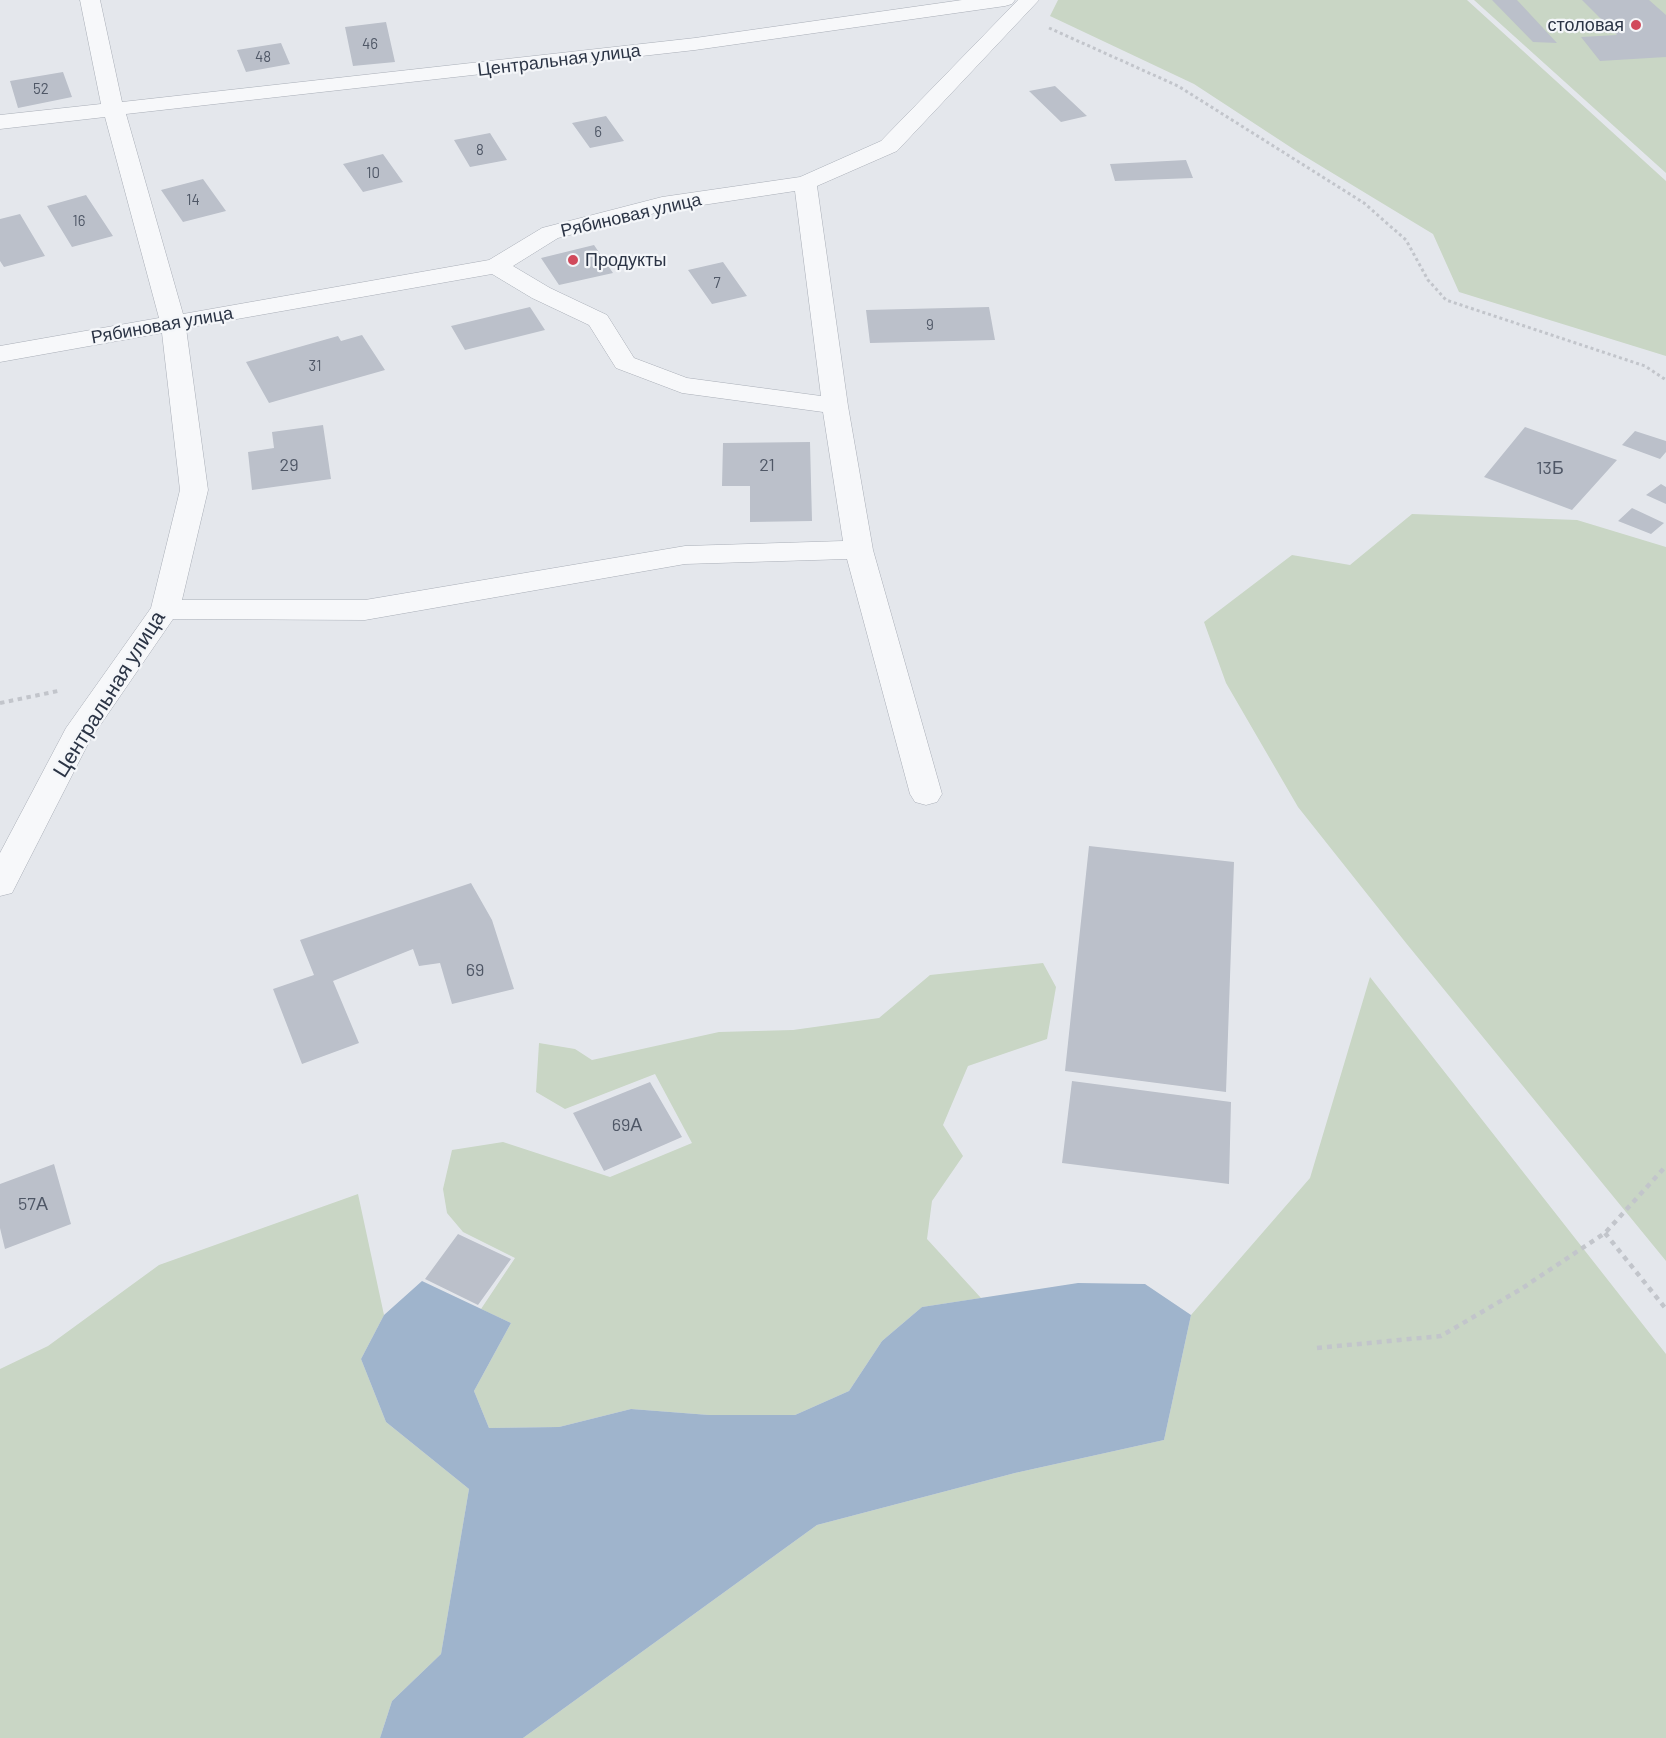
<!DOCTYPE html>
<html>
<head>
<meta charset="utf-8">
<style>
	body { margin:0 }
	canvas { display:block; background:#e4e7ec }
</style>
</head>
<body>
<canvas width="1666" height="1738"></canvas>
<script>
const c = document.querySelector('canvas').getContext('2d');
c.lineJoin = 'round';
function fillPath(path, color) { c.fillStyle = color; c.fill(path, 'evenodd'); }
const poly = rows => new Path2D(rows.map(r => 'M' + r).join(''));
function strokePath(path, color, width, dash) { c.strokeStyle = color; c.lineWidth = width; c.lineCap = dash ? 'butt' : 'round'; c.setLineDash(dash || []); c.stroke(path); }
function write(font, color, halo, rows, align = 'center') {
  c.font = font + ' Barlow,sans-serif'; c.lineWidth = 4.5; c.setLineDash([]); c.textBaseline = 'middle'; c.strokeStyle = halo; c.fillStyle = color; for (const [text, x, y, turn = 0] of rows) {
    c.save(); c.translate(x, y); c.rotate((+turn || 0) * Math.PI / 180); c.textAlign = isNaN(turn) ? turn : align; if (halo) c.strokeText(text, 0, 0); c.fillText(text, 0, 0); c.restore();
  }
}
fillPath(poly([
	[1058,0,1467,0,1666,181,1666,356,1459,292,1433,234,1301,154,1194,84,1050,16],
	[1474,0,1666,0,1666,173],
	[1412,514,1577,520,1666,547,1666,1261,1406,943,1298,807,1226,683,1204,622,1292,555,1350,565],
	[1043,963,1056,987,1047,1039,968,1066,943,1125,963,1156,932,1201,927,1239,981,1298,922,1307,882,1341,849,1391,795,1415,709,1415,631,1409,559,1427,489,1428,474,1391,511,1323,481,1309,515,1258,463,1232,447,1213,443,1189,452,1150,503,1142,610,1177,692,1143,655,1074,565,1109,536,1092,539,1043,575,1049,592,1060,719,1032,793,1030,879,1018,930,975],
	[1370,977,1666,1354,1666,1738,523,1738,817,1525,1015,1473,1164,1440,1191,1315,1310,1178],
	[358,1194,384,1315,361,1359,386,1422,469,1489,441,1654,392,1701,380,1738,0,1738,0,1369,48,1346,159,1265]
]), '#c9d6c5');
fillPath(poly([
	[422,1281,511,1323,474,1391,489,1428,559,1427,631,1409,709,1415,795,1415,849,1391,882,1341,922,1307,1078,1283,1145,1284,1191,1315,1164,1440,1015,1473,817,1525,523,1738,380,1738,392,1701,441,1654,469,1489,386,1422,361,1359,384,1315]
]), '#9fb4cc');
fillPath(poly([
	[1492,0,1517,0,1557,43,1533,42],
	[1582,0,1649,0,1666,15,1666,57,1600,61,1581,37,1617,35],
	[386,22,395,62,353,66,345,27],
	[281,43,290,64,246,72,237,50],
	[63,72,72,97,18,108,10,81],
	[1055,86,1087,116,1061,122,1029,91],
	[606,116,624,141,590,148,572,123],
	[490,133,507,160,470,167,454,140],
	[383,154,403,182,363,192,343,164],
	[1186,160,1193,178,1115,181,1110,164],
	[203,179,226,211,183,222,161,190],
	[86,195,113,236,72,247,47,206],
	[20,214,45,256,4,267,0,261,0,219],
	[594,245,613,273,559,285,541,258],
	[723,262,747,296,712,304,688,270],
	[530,307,545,330,465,350,451,326],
	[989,307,995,340,870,343,866,310],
	[362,335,385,370,269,403,246,362,338,336,341,341],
	[323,425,331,479,252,490,248,452,274,448,272,432],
	[1525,427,1617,460,1572,510,1484,477],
	[1635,431,1666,441,1666,452,1660,459,1622,445],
	[810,442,812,521,750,522,750,486,722,486,723,443],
	[1661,484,1666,487,1666,504,1646,495],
	[1632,508,1664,523,1651,534,1618,521],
	[1089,846,1234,862,1226,1092,1065,1071],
	[471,883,492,920,514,989,452,1004,440,963,419,966,413,949,333,981,359,1043,302,1064,273,989,314,975,300,940],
	[1072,1081,1231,1102,1229,1184,1062,1163],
	[650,1082,682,1137,604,1171,573,1113],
	[54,1164,71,1224,5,1249,0,1228,0,1184],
	[458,1234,511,1259,478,1305,425,1279]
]), '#bbc0ca');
const minor = poly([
	[80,0,100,0,122,102,695,38,962,0,1015,0,1012,4,1005,6,695,50,126,114,183,314,489,260,542,228,662,197,800,177,881,141,1018,0,1039,0,897,151,817,186,848,406,873,550,942,794,937,802,926,805,915,802,910,794,847,559,685,564,365,620,173,619,90,740,12,893,0,896,0,853,66,728,151,608,180,490,162,333,0,362,0,346,159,318,105,117,0,129,0,115,101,104,80,0],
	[795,191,821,396,687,378,634,358,607,315,550,288,513,266,558,238,663,211,795,191],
	[492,274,532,298,589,325,616,368,682,393,823,412,843,541,685,546,365,600,182,600,208,490,186,328,492,274]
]);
strokePath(minor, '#a9aeb7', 1);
strokePath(poly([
	[1049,28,1178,86,1364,203,1406,240,1428,280,1446,300,1645,366,1666,380]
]), '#c2c5cb', 3, [3, 3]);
strokePath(poly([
	[0,703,58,691]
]), '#c2c5cb', 4, [4.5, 4.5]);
strokePath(poly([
	[1605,1233,1666,1309],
	[1317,1348,1441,1336,1521,1289,1605,1233,1666,1166]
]), '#c2c5cb', 4.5, [5, 5]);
fillPath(minor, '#f7f8fa');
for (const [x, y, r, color] of [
	[1636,25,6,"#d1495b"],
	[573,260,6,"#d1495b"]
]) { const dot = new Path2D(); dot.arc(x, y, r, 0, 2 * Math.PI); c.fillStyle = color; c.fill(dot); strokePath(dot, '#f4f6f9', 2); }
write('15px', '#4f5766', null, [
	["46",370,44],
	["48",263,57],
	["52",41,89],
	["6",598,132],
	["8",480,150],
	["10",373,173],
	["14",193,200],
	["16",79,221],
	["7",717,283],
	["9",930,325],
	["31",315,366]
]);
write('18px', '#2b3445', '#f4f6f9', [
	["столовая",1624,25],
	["Продукты",585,260,"left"]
], 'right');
write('18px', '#2b3445', '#f4f6f9', [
	["Центральная улица",559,60,-7],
	["Рябиновая улица",631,215,-13],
	["Рябиновая улица",162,325,-10]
]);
write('18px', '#4f5766', null, [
	["29",289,465],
	["21",767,465],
	["13Б",1550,468],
	["69",475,970],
	["69А",627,1125],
	["57А",33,1204]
]);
write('21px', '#2b3445', '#f4f6f9', [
	["Центральная улица",109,694,-58]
]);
</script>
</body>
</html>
